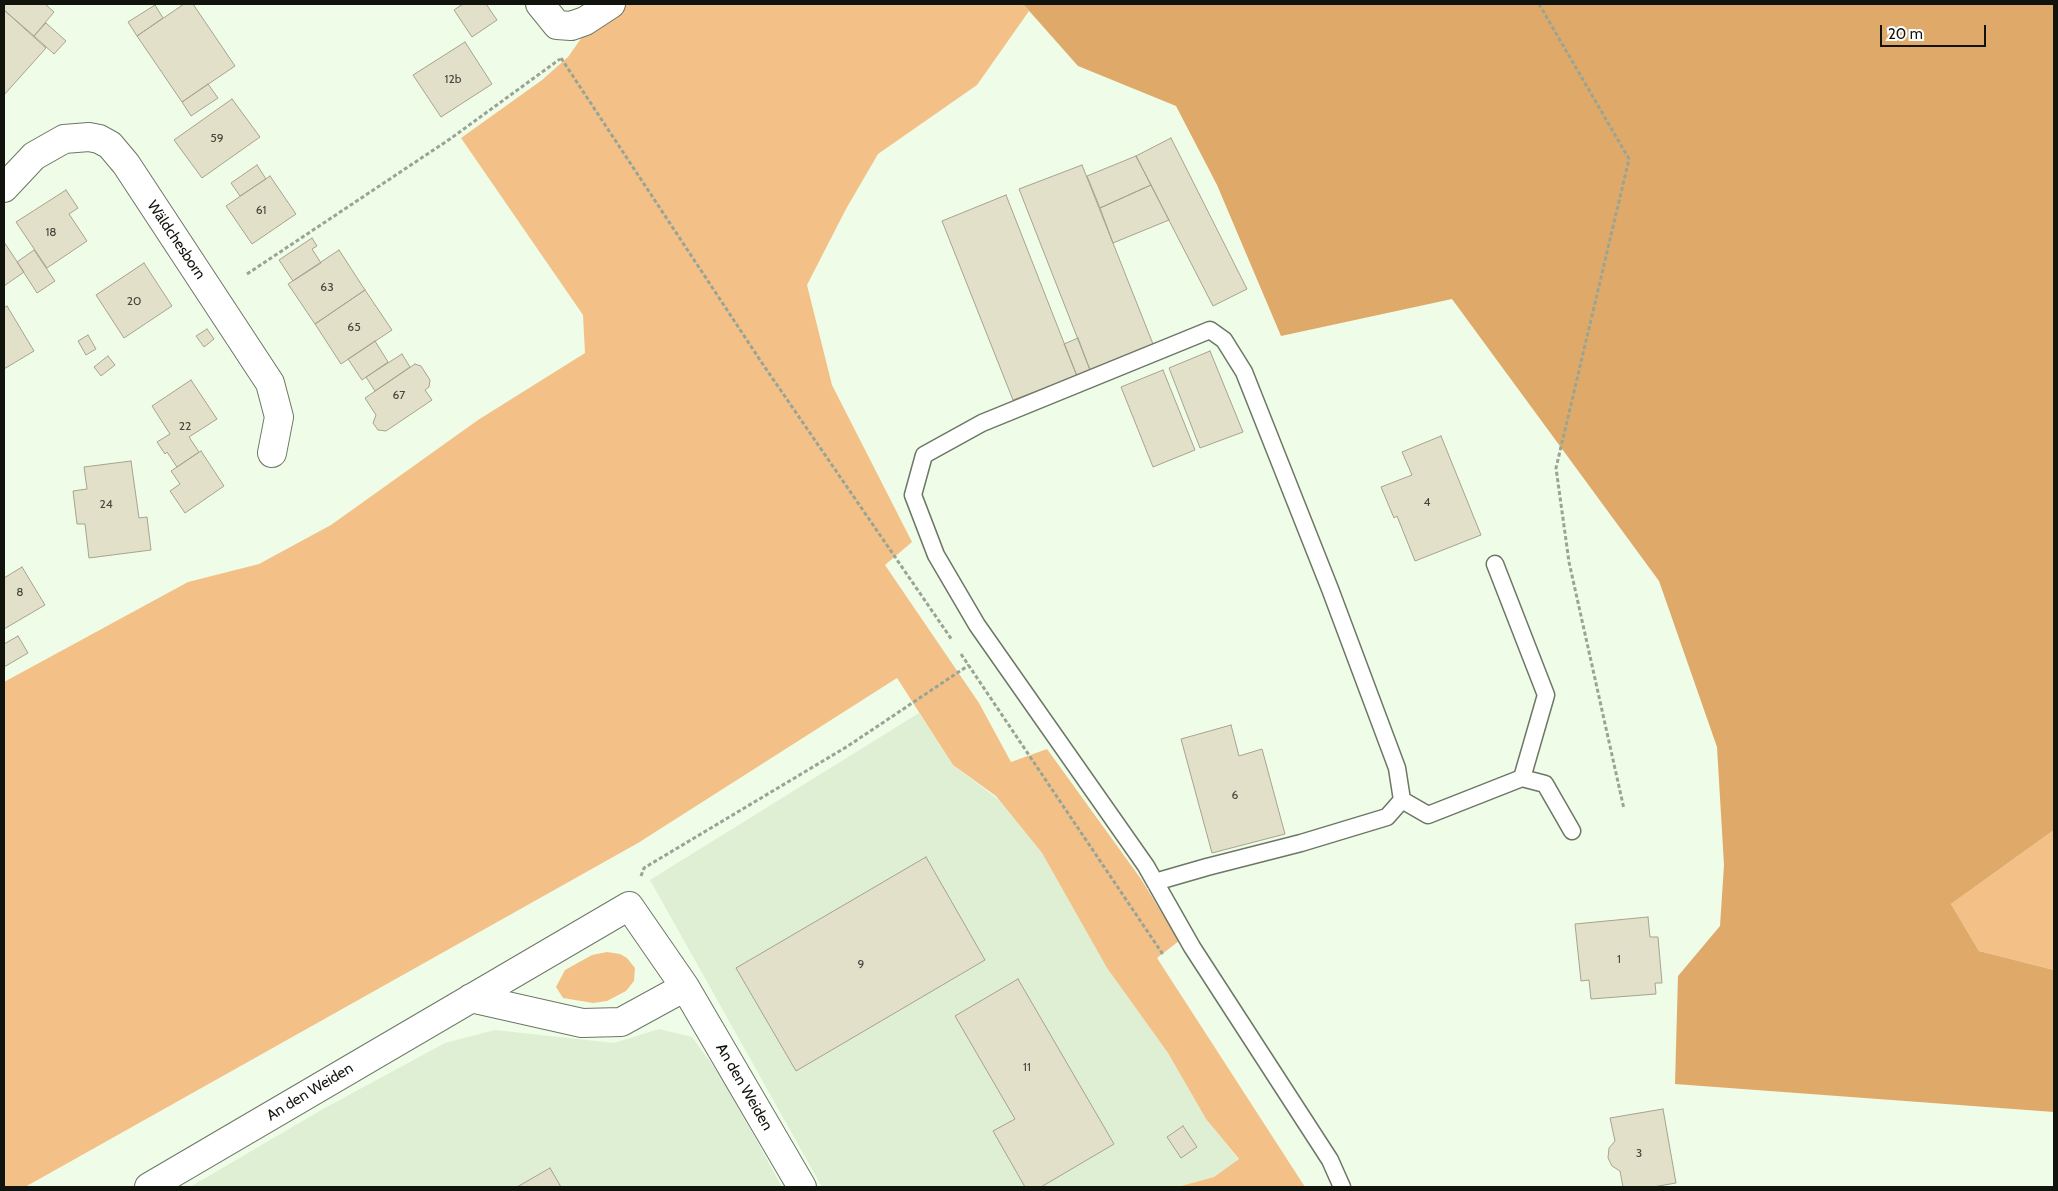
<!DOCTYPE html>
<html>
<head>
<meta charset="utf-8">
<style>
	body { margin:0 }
	#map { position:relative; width:2058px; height:1191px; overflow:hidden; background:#effce7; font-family:Cabin,sans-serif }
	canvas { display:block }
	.frame { position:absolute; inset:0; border:5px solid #10140d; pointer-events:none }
	.scale { position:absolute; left:1880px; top:25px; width:106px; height:22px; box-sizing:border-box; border:2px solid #10140d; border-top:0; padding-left:6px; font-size:15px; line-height:18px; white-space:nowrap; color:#10140d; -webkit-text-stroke:4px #fff; paint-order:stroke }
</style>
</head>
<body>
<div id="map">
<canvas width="2058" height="1191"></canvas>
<div class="frame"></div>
<div class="scale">20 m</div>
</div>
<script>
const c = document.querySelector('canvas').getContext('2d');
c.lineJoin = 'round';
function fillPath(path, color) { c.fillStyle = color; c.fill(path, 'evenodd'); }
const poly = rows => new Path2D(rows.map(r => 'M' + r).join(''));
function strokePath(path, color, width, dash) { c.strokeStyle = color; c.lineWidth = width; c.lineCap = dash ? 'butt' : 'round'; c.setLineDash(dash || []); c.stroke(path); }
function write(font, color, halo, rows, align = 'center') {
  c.font = font + ' Cabin,sans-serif'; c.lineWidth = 5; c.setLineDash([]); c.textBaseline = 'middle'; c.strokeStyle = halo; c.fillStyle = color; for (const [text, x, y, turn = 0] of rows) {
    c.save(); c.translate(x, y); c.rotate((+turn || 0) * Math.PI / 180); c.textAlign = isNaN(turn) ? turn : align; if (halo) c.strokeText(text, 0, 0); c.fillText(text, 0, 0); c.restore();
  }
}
fillPath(poly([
	[919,713,953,765,999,800,1042,853,1107,968,1168,1053,1206,1119,1239,1160,1214,1177,1177,1187,822,1187,650,880],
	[659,1029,692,1037,722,1078,782,1187,190,1187,323,1109,445,1043,495,1030,614,1043]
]), '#deefd4');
fillPath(poly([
	[620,4,1023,4,1029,11,977,85,878,154,846,209,807,285,832,385,912,542,885,565,979,703,1011,762,1047,749,1141,879,1179,941,1157,958,1305,1187,1177,1187,1214,1177,1239,1159,1206,1119,1168,1053,1107,968,1042,853,996,796,953,765,897,678,638,843,25,1187,4,1187,4,682,188,582,259,564,331,525,478,420,585,353,583,315,461,138,542,80,568,57,592,23],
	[2054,830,2054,970,1979,951,1951,904],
	[607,952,620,954,627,958,635,968,634,981,626,991,607,1001,593,1003,563,998,556,987,565,970,592,955]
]), '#f3c188');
fillPath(poly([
	[1023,4,2054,4,2054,830,1951,904,1979,951,2054,970,2054,1112,1675,1084,1678,976,1720,926,1724,865,1717,747,1659,581,1452,299,1281,336,1217,185,1176,106,1078,66]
]), '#dfaa69');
const building = poly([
	[4,4,45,4,54,12,34,36,4,10,4,4],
	[184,4,193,4,235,66,182,102,137,36,184,4],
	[463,4,486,4,497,20,472,37,454,10,463,4],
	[155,5,163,18,137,36,128,22,155,5],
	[4,10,46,48,4,95,4,10],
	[46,23,66,41,54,54,34,36,46,23],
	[465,42,492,84,441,117,413,75,465,42],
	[208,84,218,98,191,116,182,102,208,84],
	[232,99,260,137,202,178,174,140,232,99],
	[1171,138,1247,289,1213,306,1136,156,1171,138],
	[1136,156,1151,185,1100,208,1087,176,1136,156],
	[257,165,266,179,240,196,231,183,257,165],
	[1082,165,1153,344,1090,370,1019,189,1082,165],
	[270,176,296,214,252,244,226,206,270,176],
	[1151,185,1169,220,1113,243,1100,208,1151,185],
	[66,190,78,208,69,214,87,241,47,268,16,222,66,190],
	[1006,195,1077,376,1013,400,942,221,1006,195],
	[312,238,317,246,312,249,321,263,293,281,279,260,312,238],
	[4,242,24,272,4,286,4,242],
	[34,250,55,281,37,293,17,262,34,250],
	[339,250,365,290,315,324,288,284,339,250],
	[144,263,172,306,124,338,96,295,144,263],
	[365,290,392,330,341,364,315,324,365,290],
	[7,306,34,351,4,369,4,308,7,306],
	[207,329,214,339,204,347,196,336,207,329],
	[88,335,96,349,86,355,78,341,88,335],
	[1078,338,1090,370,1077,376,1064,344,1078,338],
	[375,341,388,362,362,380,348,359,375,341],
	[1210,351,1243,432,1200,448,1169,368,1210,351],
	[402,354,410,367,375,391,366,377,402,354],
	[108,356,115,365,101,376,94,367,108,356],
	[415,364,421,366,430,380,429,387,425,390,432,400,386,431,378,430,373,423,376,415,365,398,415,364],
	[1163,370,1195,450,1153,467,1121,387,1163,370],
	[191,380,217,419,189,437,199,452,177,467,167,452,165,454,157,442,170,434,152,406,191,380],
	[1441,436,1481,535,1415,561,1397,516,1394,518,1381,487,1412,475,1402,452,1441,436],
	[201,451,224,486,185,513,170,491,180,484,171,471,201,451],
	[131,461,139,518,147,517,151,550,89,558,85,524,77,524,73,491,87,489,84,467,131,461],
	[22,567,45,605,4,629,4,578,22,567],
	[18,636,28,653,4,667,4,644,18,636],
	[1231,725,1239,756,1262,749,1285,834,1212,853,1181,739,1231,725],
	[926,857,985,960,796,1071,736,968,926,857],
	[1648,917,1650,937,1658,937,1662,983,1655,983,1656,994,1591,999,1589,980,1581,981,1575,924,1648,917],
	[1018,979,1114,1144,1041,1187,1025,1187,993,1131,1015,1119,955,1016,1018,979],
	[1663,1109,1676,1183,1653,1187,1623,1187,1620,1171,1612,1166,1608,1158,1609,1148,1615,1141,1610,1118,1663,1109],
	[1183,1126,1197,1147,1181,1158,1167,1137,1183,1126],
	[550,1168,561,1187,517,1187,550,1168]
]);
fillPath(building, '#e2e0c9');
strokePath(building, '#a6a38e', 1);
const service = poly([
	[1522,778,1545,784,1572,831],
	[1402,800,1428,815,1522,778,1546,695,1495,564],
	[1155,882,1207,867,1301,843,1387,817,1402,800,1397,768,1330,589,1244,372,1224,340,1210,330,982,423,924,455,913,495,936,555,977,625,1146,866,1192,947,1330,1160,1342,1187]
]);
const minor = poly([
	[540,4,557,25,571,26,585,21,611,4],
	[4,188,34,156,64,139,89,137,99,139,110,145,126,164,270,383,279,417,272,453],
	[471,998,582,1023,621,1022,685,987],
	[149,1187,629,906,685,987,802,1187]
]);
strokePath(service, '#6c7765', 19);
strokePath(minor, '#6c7765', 30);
strokePath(poly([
	[1539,4,1629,159,1556,468,1569,562,1624,809],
	[561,58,762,363,952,640],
	[247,274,450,139,560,59],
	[961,654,1164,956],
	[641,876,644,868,848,746,969,665]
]), '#9aa494', 3, [4, 2.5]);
strokePath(service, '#fff', 16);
strokePath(minor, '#fff', 28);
write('12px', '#44473c', null, [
	["12b",453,79],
	["59",217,138],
	["61",261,210],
	["18",51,232],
	["63",327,287],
	["20",134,301],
	["65",354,327],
	["67",399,395],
	["22",185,426],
	["4",1427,502],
	["24",106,504],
	["8",20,592],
	["6",1235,795],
	["1",1619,959],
	["9",861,964],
	["11",1027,1067],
	["3",1639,1153]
]);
write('15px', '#10140d', '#fff', [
	["Wäldchesborn",176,240,56],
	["An den Weiden",744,1087,60],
	["An den Weiden",310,1092,-31]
]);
</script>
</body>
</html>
